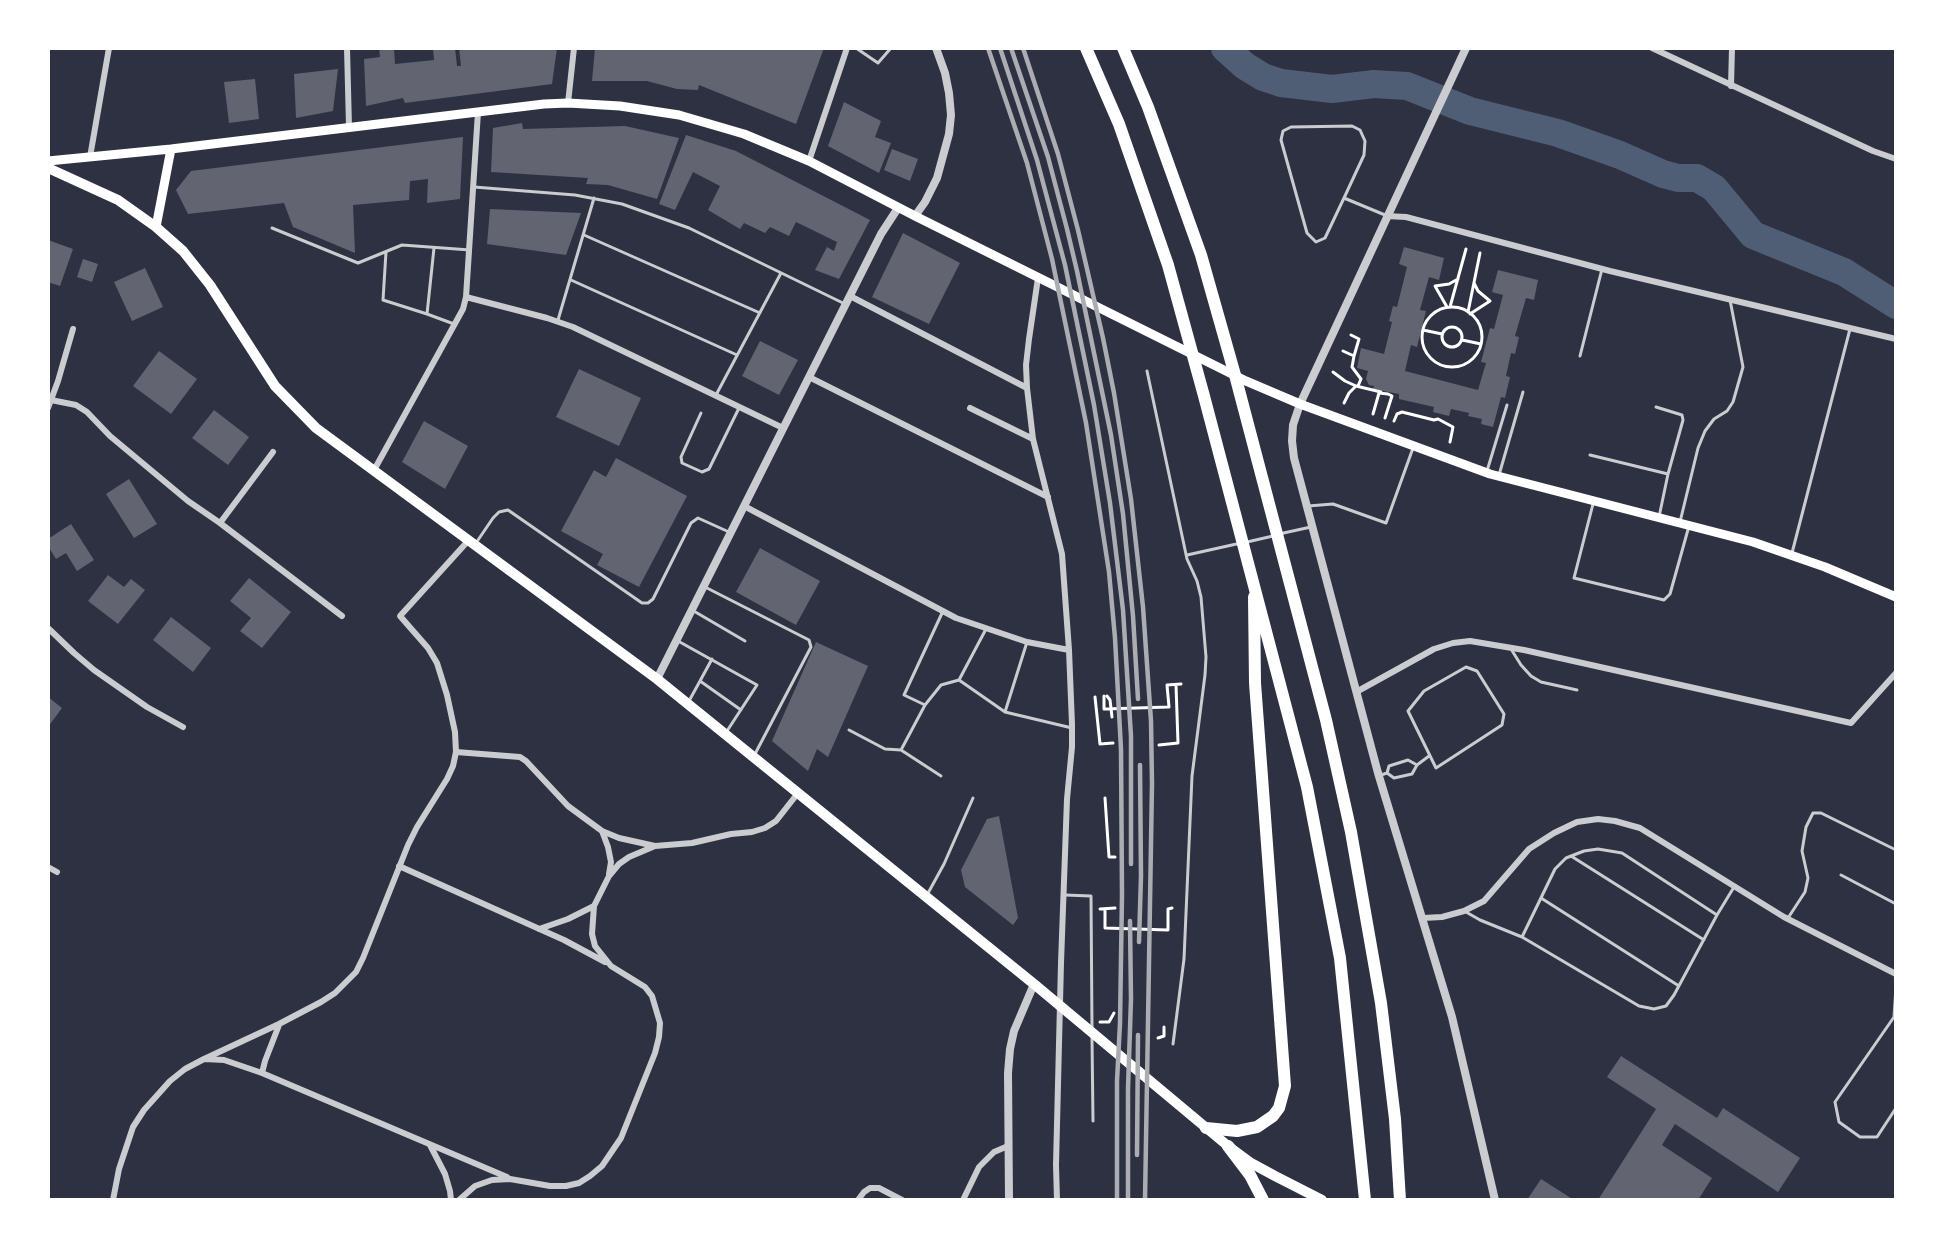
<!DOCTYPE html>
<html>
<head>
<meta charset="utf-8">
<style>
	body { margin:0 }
	#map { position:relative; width:1944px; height:1248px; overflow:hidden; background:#2d3142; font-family:Poppins,sans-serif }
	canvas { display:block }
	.frame { position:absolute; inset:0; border:50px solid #fff; pointer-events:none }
</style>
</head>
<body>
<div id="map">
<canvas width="1944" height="1248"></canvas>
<div class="frame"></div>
</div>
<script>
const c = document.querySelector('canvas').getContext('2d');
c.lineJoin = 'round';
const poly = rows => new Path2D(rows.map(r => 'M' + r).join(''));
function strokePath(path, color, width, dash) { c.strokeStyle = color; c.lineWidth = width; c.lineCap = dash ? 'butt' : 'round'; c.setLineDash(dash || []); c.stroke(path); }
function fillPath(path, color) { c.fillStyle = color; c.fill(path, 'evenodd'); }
strokePath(poly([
	[1225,48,1245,66,1263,77,1281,83,1332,89,1374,84,1407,86,1470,111,1558,133,1620,155,1663,174,1678,178,1697,178,1714,188,1753,235,1844,272,1896,305]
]), '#4f5d75', 28);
fillPath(poly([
	[379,48,394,48,395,64,434,60,433,48,455,48,457,66,461,66,459,48,557,48,552,84,405,103,403,98,366,106,364,59,380,57],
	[595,48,824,48,796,124,699,85,698,90,677,89,647,81,592,81],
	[338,69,333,111,296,118,294,74],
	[255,79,259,119,229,123,224,82],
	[844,102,881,121,875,137,891,143,879,173,828,146],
	[522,123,523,129,625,126,679,138,657,199,608,185,586,184,588,178,491,172,493,128],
	[686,135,736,151,870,220,839,279,815,270,827,247,834,251,837,242,796,222,789,236,770,227,765,233,744,223,740,229,708,210,720,186,693,172,675,210,659,204],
	[463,137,460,199,427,203,428,179,410,181,409,200,353,205,355,253,293,227,284,203,188,214,176,190,191,171],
	[892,149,918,159,910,181,884,170],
	[490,209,581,213,566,255,487,244],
	[903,233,960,263,929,324,872,297],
	[48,240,73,249,60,286,48,282],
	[1404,247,1444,258,1439,280,1429,277,1420,310,1426,311,1417,347,1411,345,1405,371,1478,390,1486,363,1481,362,1490,328,1494,329,1503,295,1492,292,1498,270,1538,280,1534,300,1526,298,1515,336,1519,337,1515,354,1511,353,1506,376,1510,377,1505,398,1501,397,1493,427,1481,424,1482,419,1468,416,1469,413,1451,409,1449,416,1433,412,1434,407,1399,399,1399,394,1373,389,1374,386,1369,385,1366,379,1368,371,1357,368,1361,348,1384,354,1392,322,1389,321,1393,306,1397,307,1407,267,1399,264],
	[83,259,98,264,92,282,77,277],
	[145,268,163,307,132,321,114,282],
	[760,341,798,360,779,395,742,376],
	[159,351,197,379,171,414,133,386],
	[579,369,641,398,619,446,556,417],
	[214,410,249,437,228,465,192,438],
	[424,421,468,446,445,489,402,462],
	[616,458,687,496,639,587,597,565,603,554,561,531,594,470,606,477],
	[129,479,157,524,134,538,106,494],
	[71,524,94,560,77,571,66,553,56,559,48,546,48,539],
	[760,548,820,581,796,625,736,592],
	[108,575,124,587,131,579,145,590,118,624,88,601],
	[249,578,291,612,262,648,240,631,251,618,230,601],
	[171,617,211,648,193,672,153,640],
	[816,642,868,666,828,757,817,749,808,771,772,741],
	[48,697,62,708,48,727],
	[999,816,1018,918,1013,925,965,887,961,870,987,819],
	[1621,1056,1717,1118,1723,1108,1800,1158,1778,1192,1675,1124,1662,1145,1712,1178,1698,1200,1598,1200,1656,1109,1607,1077],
	[1541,1179,1574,1200,1527,1200]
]), '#626471');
strokePath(poly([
	[1447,307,1435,286,1449,284,1458,279],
	[1450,307,1466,249],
	'1422 337a30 30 0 1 1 60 0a30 30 0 1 1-60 0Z',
	[1468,312,1480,253],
	[1470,314,1490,301,1478,291,1474,283],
	'1442 337a10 10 0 1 1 20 0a10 10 0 1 1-20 0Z',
	[1423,330,1442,334],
	[1351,335,1359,339,1354,356],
	[1462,340,1481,344],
	[1343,351,1354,356,1352,367,1361,379,1358,386],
	[1333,372,1345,381,1356,386],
	[1344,403,1349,393,1356,386,1381,392],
	[1373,414,1379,393,1388,394,1392,396,1391,399,1385,418],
	[1394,421,1397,414,1402,412,1434,420,1438,419,1453,427,1450,442],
	[1104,696,1104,709,1169,707,1167,685,1181,684],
	[1107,696,1110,700,1112,717],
	[1095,697,1100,744,1113,743],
	[1159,745,1178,743,1176,685],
	[1105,798,1109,857,1115,857],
	[1100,909,1115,908],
	[1105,909,1105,928,1168,930,1168,909,1172,908],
	[1100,1022,1109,1022,1114,1013],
	[1158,1038,1164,1036,1164,1027]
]), '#fff', 3);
strokePath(poly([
	[856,48,878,63,891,48],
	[474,187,575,195,622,204,689,228,845,304],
	[1344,198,1325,238,1316,242,1307,233,1281,140,1283,131,1291,127,1352,126,1360,130,1365,141,1364,155,1344,198,1385,215],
	[272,228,358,263,402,245,470,250],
	[584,235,760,313],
	[434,248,427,314,454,324],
	[386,252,383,300,427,314],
	[571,280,737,355],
	[558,320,594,198],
	[1580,356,1602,269],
	[1147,371,1187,559,1197,581,1201,597,1206,657,1205,675,1192,776,1184,959,1173,1044],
	[716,395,781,273],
	[1656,407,1682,415,1683,420,1668,474],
	[701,413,681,457,682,463,702,472,709,469,739,408],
	[1590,455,1668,474,1659,517],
	[1487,471,1507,405],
	[1499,475,1523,392],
	[1593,504,1574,578,1664,600,1670,594,1689,526],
	[1308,506,1333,504,1386,523,1413,448],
	[1680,522,1698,448,1705,431,1714,419,1727,411,1733,402,1743,367,1730,300],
	[1279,534,1311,527],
	[1247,542,1273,536],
	[476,543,493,518,499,512,508,510,642,603,648,603,653,599,691,523,698,518,729,532],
	[1792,553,1850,329],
	[1187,555,1241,543],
	[705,587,809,640,811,647,755,754],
	[692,610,745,641],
	[943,611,904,695,925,705,941,685,959,680],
	[986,629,959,680,1005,712,1072,728],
	[678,641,757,685,727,731],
	[1511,649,1521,665,1531,676,1541,682,1577,690],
	[712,659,700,681,741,710],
	[1466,667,1477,671,1504,714,1502,725,1436,768,1408,711,1424,691,1466,667],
	[689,701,700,681],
	[925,705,901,750,941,776],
	[1005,712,1027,642],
	[849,730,885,749,901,750],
	[1417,765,1429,756],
	[1381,775,1387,773,1394,778,1412,774,1417,765,1408,760,1389,766,1387,773],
	[1571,856,1704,940],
	[1841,875,1896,904],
	[927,895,944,864,973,798],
	[1065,895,1091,896,1092,1028],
	[1541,898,1679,986],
	[1466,912,1480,920,1522,937,1639,1006,1654,1009,1666,1006,1674,995,1717,915,1734,887],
	[1788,918,1805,892,1808,878,1802,851,1806,827,1813,813,1821,813,1896,850],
	[1522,937,1555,869,1566,858,1584,851,1598,849,1622,853,1717,915],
	[1896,987,1894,1017,1835,1102,1839,1122,1860,1137,1877,1137,1896,1108],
	[1092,1038,1093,1121]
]), '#caccd0', 3);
strokePath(poly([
	[347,48,349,127],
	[1652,48,1873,151,1896,159],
	[1731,86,1732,48],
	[568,103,574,48],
	[90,157,109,48],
	[809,161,847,48],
	[1386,216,1406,217,1610,271,1896,339],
	[1038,278,1029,339,1026,365,1027,388,1033,439,1062,554,1069,650,1072,724,1072,747,1067,799,1061,963,1056,1165,1057,1200],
	[850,296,1027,388],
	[466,297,547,318,573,327,783,428],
	[809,377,1048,497],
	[51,400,76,405,87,412,110,436,188,501,220,523,342,616],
	[48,408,58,381,73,329],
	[970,408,1033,439],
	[373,472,463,309,466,297,478,112],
	[744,506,956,618,1027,642,1069,650],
	[220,523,273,452],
	[48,628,74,653,94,670,147,707,183,727],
	[1358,691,1434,649,1453,643,1470,641,1524,650,1851,723,1896,673],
	[456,752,520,757,526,761,568,806,602,831,619,838,655,846],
	[602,831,608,847,611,862,609,874],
	[399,866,564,940,605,962],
	[48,867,57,872],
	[1423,918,1442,917,1464,911,1484,901,1529,849,1554,833,1577,822,1598,819,1615,821,1640,828,1784,917,1896,974],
	[539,929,568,919,594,906],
	[205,1059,224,1060,262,1073,507,1177],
	[262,1073,265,1061,279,1025],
	[430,1145,445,1174,450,1191,451,1200],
	[113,1200,119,1169,133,1127,144,1110,170,1081,185,1069,204,1059,279,1024,321,1002,335,993,356,972,363,958,408,845,417,827,447,779,453,766,456,752,455,732,447,695,437,663,428,648,400,616,468,541],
	[459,1200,475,1186,492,1180,510,1179,550,1186,566,1186,579,1183,590,1176,602,1166,621,1138,655,1053,659,1037,660,1023,652,996,645,987,611,966,595,946,592,934,594,906,609,876,619,864,629,857,655,846,692,843,731,834,752,832,765,828,776,821,798,793],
	[858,1200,864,1192,870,1188,879,1188,902,1200],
	[963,1200,979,1167,994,1152,1008,1146]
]), '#caccd0', 6);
strokePath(poly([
	[1466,48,1300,404,1293,425,1292,441,1294,458,1378,773,1452,1017,1495,1200],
	[915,216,925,202,937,178,949,134,951,115,949,93,945,73,936,48],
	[657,679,881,234,898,208],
	[1009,1200,1008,1073,1010,1049,1014,1031,1034,984]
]), '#caccd0', 8);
strokePath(poly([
	[48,161,171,149,544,104,568,103,620,106,679,115,744,134,809,161,915,216,1246,381,1300,404,1490,474,1753,542,1825,567,1896,597],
	[156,227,171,149]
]), '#fff', 9);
strokePath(poly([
	[48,168,118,200,156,227,183,251,210,285,275,386,316,428,657,679,1034,984,1228,1146,1251,1163,1275,1176,1322,1200]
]), '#fff', 10);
strokePath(poly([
	[1086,48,1119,124,1168,265,1204,396,1307,787,1340,958,1365,1200],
	[1123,48,1148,107,1201,255,1235,375,1326,720,1351,832,1381,1003,1395,1119,1400,1200],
	[1206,1128,1237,1131,1257,1127,1273,1116,1279,1108,1285,1086,1255,683,1254,597],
	[1228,1146,1250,1175,1263,1200]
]), '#fff', 12);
strokePath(poly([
	[988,48,1027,163,1052,259,1086,423,1109,572,1115,638,1121,749,1122,895,1120,1023,1117,1081,1117,1200],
	[1000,48,1037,160,1065,265,1094,405,1110,503,1123,610,1131,736,1131,864],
	[1011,48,1048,157,1067,229,1077,271,1111,435,1123,514,1133,616,1138,699],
	[1023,48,1058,154,1078,230,1103,338,1114,393,1131,499,1143,607,1151,721,1152,784,1145,1200],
	[1139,942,1141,876,1140,765],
	[1137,1155,1138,1035],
	[1128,1200,1128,1089,1131,999,1130,921]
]), '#abadb3', 4.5);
</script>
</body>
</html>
